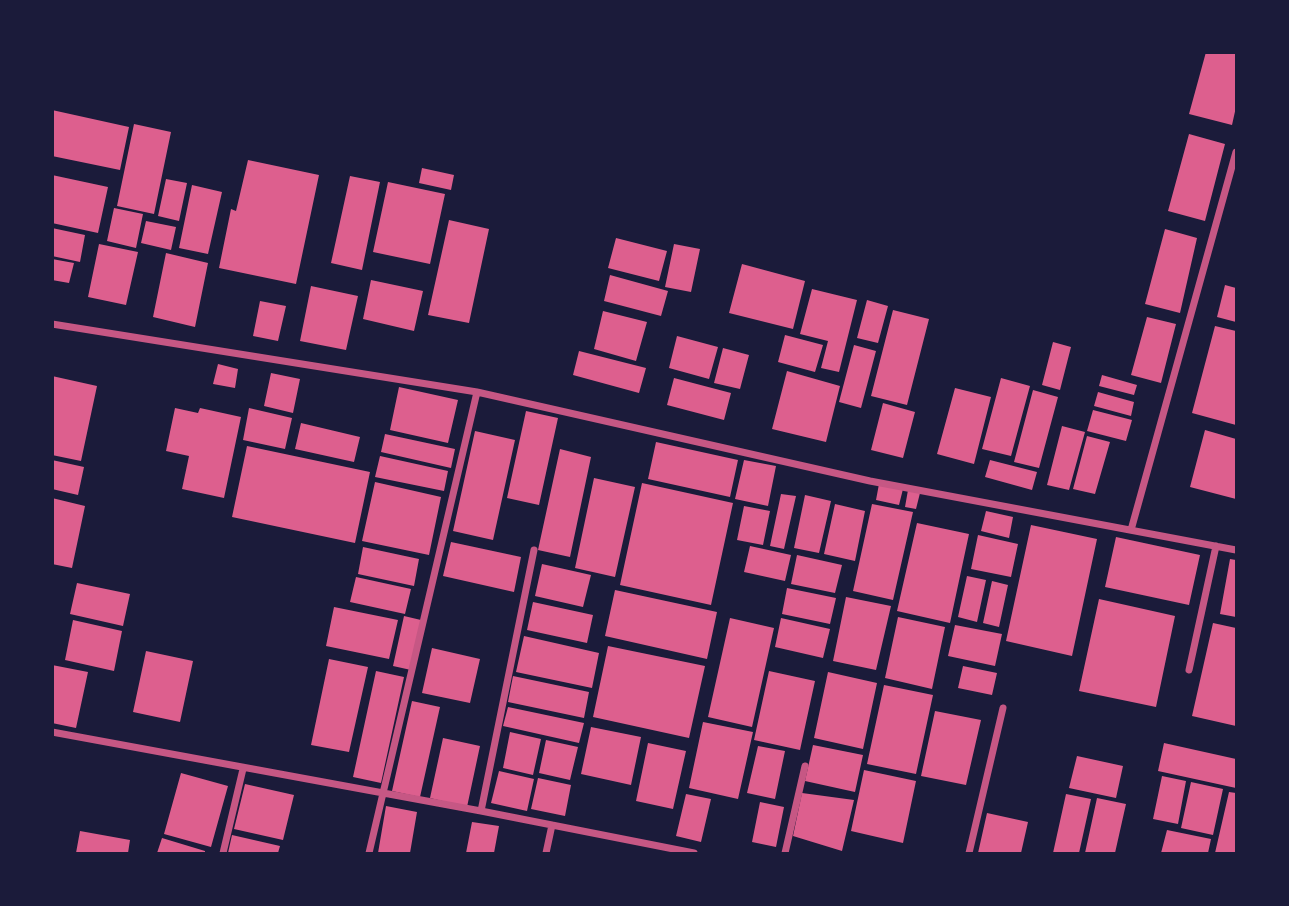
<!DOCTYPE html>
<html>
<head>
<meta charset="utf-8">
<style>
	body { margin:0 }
	#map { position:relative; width:1289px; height:906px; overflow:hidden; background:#1b1b3a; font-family:"Alegreya Sans",sans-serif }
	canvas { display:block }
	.frame { position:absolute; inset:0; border:54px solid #1b1b3a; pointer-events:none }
</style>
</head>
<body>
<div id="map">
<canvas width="1289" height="906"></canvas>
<div class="frame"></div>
</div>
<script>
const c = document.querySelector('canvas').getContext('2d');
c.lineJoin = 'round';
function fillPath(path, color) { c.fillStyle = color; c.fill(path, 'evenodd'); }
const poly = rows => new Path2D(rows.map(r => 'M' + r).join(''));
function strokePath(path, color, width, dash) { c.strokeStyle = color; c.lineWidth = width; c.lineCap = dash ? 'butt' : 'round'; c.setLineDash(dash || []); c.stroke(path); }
fillPath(poly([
	[1206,52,1236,52,1236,107,1232,125,1189,114],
	[52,110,129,127,120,170,52,156],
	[134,124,171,132,154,214,117,206],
	[1189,134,1225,144,1205,221,1168,211],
	[248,160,319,175,296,284,219,268,231,209,236,211],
	[422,168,454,175,451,190,419,183],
	[52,175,108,187,98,233,52,223],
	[350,176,380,182,362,270,331,263],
	[166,179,187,183,179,221,158,216],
	[388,182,445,194,430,264,373,252],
	[192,185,222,192,208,254,179,248],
	[114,208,143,214,136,248,107,241],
	[449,220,489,229,469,323,428,315],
	[146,221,176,227,171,250,141,243],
	[52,228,85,235,80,262,52,256],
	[1165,229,1197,238,1180,313,1145,304],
	[616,238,667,251,659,281,608,268],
	[99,244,138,252,126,305,88,297],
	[674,244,700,249,691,292,665,287],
	[166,253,208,263,195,327,153,317],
	[52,259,74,263,69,283,52,280],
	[742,264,805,281,793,329,729,313],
	[610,275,668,291,661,316,604,301],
	[371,280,423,291,414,331,363,319],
	[1225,285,1236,288,1236,322,1217,317],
	[311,286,358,296,346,350,300,341],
	[812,289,857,300,839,372,821,368,828,341,800,334],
	[867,300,888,306,878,343,857,338],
	[260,301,286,306,278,341,253,336],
	[893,310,929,319,907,405,871,396],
	[603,311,647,322,636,361,594,349],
	[1147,317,1176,324,1161,383,1131,375],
	[1215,326,1236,331,1236,425,1192,413],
	[785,335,823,345,815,372,778,362],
	[677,336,718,347,709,379,669,368],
	[1053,342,1071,347,1060,390,1042,385],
	[854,345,876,351,861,408,839,402],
	[723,348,749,355,740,389,714,383],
	[579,351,646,368,639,393,573,375],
	[218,364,238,369,235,388,213,384],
	[787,371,840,386,826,442,772,429],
	[271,373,300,379,293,413,264,406],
	[1102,375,1137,385,1134,395,1099,386],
	[52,376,97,386,81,461,52,455],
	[674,378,731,393,724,420,667,405],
	[1001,378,1030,386,1011,456,982,449],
	[399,387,458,400,448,443,390,430],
	[955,388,991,397,974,464,937,454],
	[1033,390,1058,397,1039,468,1014,462],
	[1098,392,1134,402,1131,416,1094,406],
	[883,403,915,412,903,458,871,450],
	[175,408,198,413,200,408,241,417,224,498,182,489,189,456,166,451],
	[249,408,292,418,285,449,243,440],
	[1093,410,1132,420,1126,441,1087,431],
	[526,411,558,418,539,505,507,498],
	[301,423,360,437,354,462,295,449],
	[1062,426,1085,432,1069,490,1047,485],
	[1205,430,1236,439,1236,499,1190,487],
	[475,431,515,440,493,540,453,531],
	[385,434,455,449,451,468,381,452],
	[1087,436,1110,442,1095,494,1073,489],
	[656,442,738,460,730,497,648,479],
	[247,446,370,472,355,543,232,517],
	[560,449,591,457,570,557,538,550],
	[380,456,448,471,444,491,375,477],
	[52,460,84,467,78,495,52,489],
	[744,460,776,466,768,506,735,499],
	[990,460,1037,472,1032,490,985,477],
	[594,478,635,487,615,577,575,568],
	[375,482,441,497,429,555,362,541],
	[642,483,733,503,711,605,620,585],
	[879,484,903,489,899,505,876,500],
	[908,490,920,493,916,509,905,507],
	[781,494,796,496,784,549,770,546],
	[805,495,831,501,819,553,794,548],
	[52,498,85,506,72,568,52,564],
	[835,504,865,511,855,561,824,554],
	[872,504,913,512,893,600,853,591],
	[744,506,770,511,763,545,737,540],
	[986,511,1013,517,1009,538,981,531],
	[917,523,969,534,950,623,897,611],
	[1031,525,1097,539,1072,656,1006,641],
	[978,535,1018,544,1011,577,971,569],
	[1116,537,1200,555,1189,605,1105,587],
	[451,542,521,557,514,592,443,576],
	[750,546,791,555,785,581,744,572],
	[363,547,419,559,414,586,358,574],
	[797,555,842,565,835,593,791,584],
	[1230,559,1236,560,1236,617,1220,614],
	[542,564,591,575,583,607,535,596],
	[967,576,986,580,977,622,958,617],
	[356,577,411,589,405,614,350,602],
	[992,581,1008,585,999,627,983,623],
	[77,583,130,594,123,626,70,614],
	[787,588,836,598,830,624,782,614],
	[615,590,717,612,707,659,605,636],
	[846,597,891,606,876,670,833,661],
	[1099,599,1175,616,1156,707,1079,691],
	[533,602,593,615,587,643,527,630],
	[334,607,398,620,389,659,326,646],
	[404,616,421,620,411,670,393,666],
	[898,617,945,627,932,689,885,678],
	[730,618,774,628,752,727,708,717],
	[781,618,830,629,823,658,775,647],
	[73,620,122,631,114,671,65,660],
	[1213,623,1236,628,1236,726,1192,716],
	[955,625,1002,634,995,666,948,656],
	[524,636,599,653,592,688,516,672],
	[608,646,705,666,689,738,593,717],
	[432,648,480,659,470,703,422,693],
	[146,651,193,661,180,722,133,712],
	[329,659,368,667,349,752,311,745],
	[52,665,88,672,76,728,52,723],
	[963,666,997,673,992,695,958,688],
	[376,671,404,677,381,783,353,777],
	[769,671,815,681,800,750,754,740],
	[828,672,877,683,863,749,814,738],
	[513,676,589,692,584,718,508,702],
	[884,685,933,695,916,774,867,764],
	[412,701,440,707,420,797,392,791],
	[508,707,584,723,579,743,503,726],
	[935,711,981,720,966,785,921,776],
	[703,722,753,732,738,799,689,788],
	[591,727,641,737,631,785,581,774],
	[510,732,541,739,533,775,503,768],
	[443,738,480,746,467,807,430,798],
	[546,740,578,747,570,780,539,773],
	[648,743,686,751,673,809,636,801],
	[1164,743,1236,759,1236,788,1158,771],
	[813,745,863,755,855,792,805,781],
	[758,746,785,751,775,799,747,793],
	[1077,756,1123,766,1116,798,1069,788],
	[864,770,916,781,903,843,851,831],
	[499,771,534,779,527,811,491,803],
	[181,773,228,786,211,847,164,834],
	[1162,776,1186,781,1178,824,1153,819],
	[538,778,571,785,565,816,531,809],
	[1191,782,1223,789,1213,835,1181,828],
	[245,784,294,795,283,840,234,829],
	[1229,792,1236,793,1236,853,1215,853],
	[802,793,854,800,842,851,793,836],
	[686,794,711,799,701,842,676,836],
	[1066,794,1091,799,1079,853,1053,853],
	[1097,798,1126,804,1115,853,1085,853],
	[760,802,784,807,776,847,752,842],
	[386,806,417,812,410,853,378,853],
	[987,813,1028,822,1021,853,978,853],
	[472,822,499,826,494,853,466,853],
	[1167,830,1211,839,1208,853,1161,853],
	[80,831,130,840,128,853,76,853],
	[232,835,280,846,278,853,228,853],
	[162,838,205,851,205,853,157,853]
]), '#dd5f8e');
strokePath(poly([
	[52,324,477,392,870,481,1236,550],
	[1131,530,1236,152],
	[1189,670,1216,546],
	[52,732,481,811,694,853],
	[481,811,534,550],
	[223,853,243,769],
	[369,853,477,392],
	[546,853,552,825],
	[785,853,805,766],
	[969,853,1003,708]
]), '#c65784', 7);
</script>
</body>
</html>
